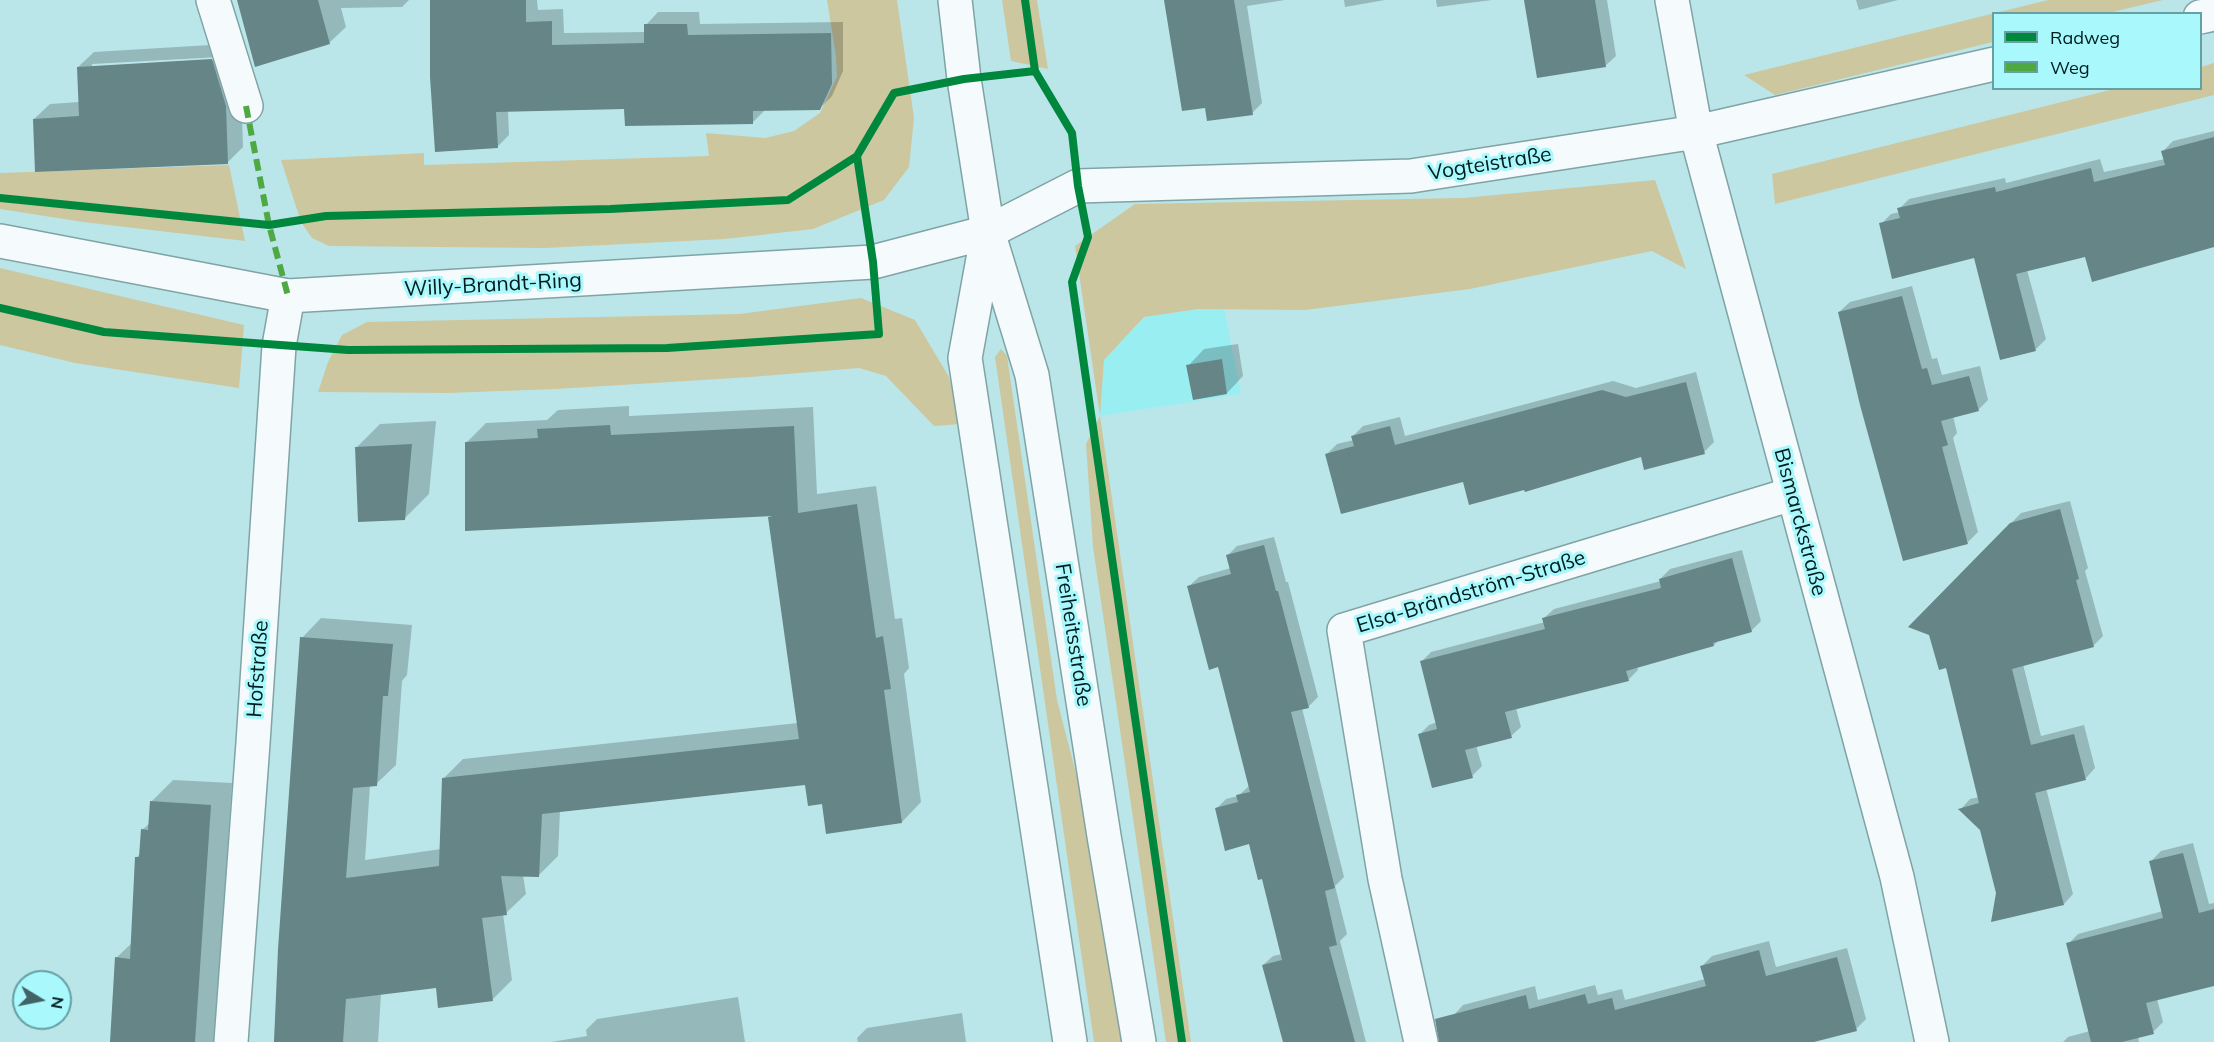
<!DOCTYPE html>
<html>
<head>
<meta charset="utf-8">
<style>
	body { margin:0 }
	#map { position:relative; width:2214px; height:1042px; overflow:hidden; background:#bbe6e9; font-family:Mulish,sans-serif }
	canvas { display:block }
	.legend { position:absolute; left:1992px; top:12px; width:210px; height:78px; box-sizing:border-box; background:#a8f8fc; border:2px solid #65a0a3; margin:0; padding:8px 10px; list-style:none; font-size:18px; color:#001c1e }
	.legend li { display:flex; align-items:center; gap:12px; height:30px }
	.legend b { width:30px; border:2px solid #65a0a3 }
	.north { position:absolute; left:12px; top:970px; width:60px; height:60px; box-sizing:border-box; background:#a8f8fc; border:2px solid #65a0a3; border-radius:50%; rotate:100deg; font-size:16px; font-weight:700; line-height:24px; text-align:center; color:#001c1e }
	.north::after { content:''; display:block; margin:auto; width:21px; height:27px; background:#416365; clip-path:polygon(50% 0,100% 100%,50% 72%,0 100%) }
</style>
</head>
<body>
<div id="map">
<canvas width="2214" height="1042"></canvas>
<ul class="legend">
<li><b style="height:8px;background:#00873e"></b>Radweg</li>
<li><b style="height:8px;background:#4fa943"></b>Weg</li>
</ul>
<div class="north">N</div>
</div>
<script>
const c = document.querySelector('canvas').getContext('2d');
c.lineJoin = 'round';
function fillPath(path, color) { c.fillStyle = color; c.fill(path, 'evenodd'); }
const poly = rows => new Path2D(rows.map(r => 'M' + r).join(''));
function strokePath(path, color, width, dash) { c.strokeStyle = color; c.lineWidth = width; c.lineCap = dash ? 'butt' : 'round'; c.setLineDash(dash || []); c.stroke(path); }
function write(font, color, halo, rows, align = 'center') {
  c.font = font + ' Mulish,sans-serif'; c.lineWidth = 6; c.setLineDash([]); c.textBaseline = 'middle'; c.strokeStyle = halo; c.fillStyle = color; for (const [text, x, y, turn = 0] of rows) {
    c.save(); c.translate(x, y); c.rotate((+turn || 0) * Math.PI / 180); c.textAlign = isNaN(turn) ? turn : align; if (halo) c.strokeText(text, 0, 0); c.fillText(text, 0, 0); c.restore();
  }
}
fillPath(poly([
	[1224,308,1241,394,1100,416,1104,360,1144,317,1198,309]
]), '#99eef2');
fillPath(poly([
	[827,0,897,0,914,118,909,167,884,200,813,229,725,239,545,248,329,246,312,238,301,222,281,160,424,153,424,165,709,156,706,133,765,138,794,131,820,113,837,77,836,56],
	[1002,0,1037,0,1048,69,1011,61],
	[2048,0,2163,0,2108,13,1994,14,1993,42,1775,95,1744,75],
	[2214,63,2214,95,1775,204,1772,174,2114,89,2200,88,2201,67],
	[229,165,245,241,83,222,0,209,0,173],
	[1655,180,1686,269,1652,251,1470,289,1305,310,1198,309,1144,317,1104,360,1100,416,1191,1042,1166,1042,1093,547,1086,444,1100,416,1075,246,1135,204,1463,198],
	[0,268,244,325,239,388,75,363,0,345],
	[861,298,915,320,949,377,961,424,934,426,886,376,859,368,751,377,556,389,448,393,318,392,328,362,342,335,367,322,739,314],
	[1001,349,1007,356,1057,700,1095,847,1124,1042,1094,1042,995,357]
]), '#ccc79e');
fillPath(poly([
	[238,0,409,0,402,7,341,8,346,27,329,43],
	[431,0,537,0,538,10,563,9,564,33,646,32,646,25,658,12,699,12,700,24,843,22,843,71,832,96,819,109,766,109,753,122,626,107,508,110,509,135,497,147],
	[1166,0,1285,0,1247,6,1262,103,1252,113,1206,106],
	[1344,0,1385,0,1345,7],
	[1436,0,1492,0,1437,7],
	[1526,0,1607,0,1616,56,1605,66],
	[1856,0,1898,0,1859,10],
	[227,44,241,90,243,147,227,163,34,119,50,104,80,102,78,67,94,52],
	[219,57,219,60,92,67,92,64],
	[2214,131,2214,238,2086,255,2027,270,2046,339,2036,349,2001,358,1975,256,1881,224,1891,214,1900,212,1899,209,1909,199,2005,178,2006,183,2100,159,2104,172,2165,159,2163,151,2173,141],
	[1912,286,1932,359,1937,358,1942,375,1980,366,1988,400,1978,410,1953,416,1957,433,1953,438,1978,532,1968,542,1839,312,1850,302],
	[1238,344,1243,376,1227,393,1188,366,1204,349],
	[1696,372,1714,442,1704,452,1642,455,1524,488,1464,481,1327,454,1337,444,1354,440,1353,436,1363,426,1400,417,1405,436,1613,381,1636,388],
	[629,406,629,416,813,407,817,494,876,486,895,619,902,618,909,668,904,674,921,802,902,822,823,802,806,783,560,811,558,856,538,876,523,875,526,894,506,913,503,914,512,980,493,999,437,987,381,993,378,1042,274,1042,302,638,321,618,412,625,407,675,402,681,396,765,376,784,370,785,365,860,441,849,443,779,463,759,798,723,770,517,772,515,466,443,486,423,547,420,558,410],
	[436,421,429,494,404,519,356,448,380,424],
	[2070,501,2088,568,2085,571,2103,636,2093,646,2023,664,2041,736,2084,725,2095,768,2086,778,2046,788,2073,894,2064,904,1997,892,1981,830,1961,809,1970,799,1979,797,1947,667,1931,634,1911,626,2021,513],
	[1274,537,1286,582,1288,582,1318,697,1308,707,1302,708,1344,877,1335,886,1347,934,1340,941,1366,1042,1284,1042,1263,965,1273,956,1282,954,1263,877,1250,843,1217,808,1226,799,1238,796,1250,785,1219,665,1189,586,1199,577,1231,568,1227,556,1237,546],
	[1742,550,1761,621,1751,631,1719,640,1714,645,1637,666,1638,670,1628,680,1516,708,1521,727,1511,736,1476,745,1482,766,1472,776,1420,734,1429,725,1437,722,1421,662,1431,652,1545,622,1544,618,1554,609,1661,581,1660,579,1670,569],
	[173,780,232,783,215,1042,111,1042,116,958,132,943,136,858,141,853,142,830,150,823,151,802],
	[2193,843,2209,904,2214,903,2214,984,2157,999,2163,1022,2153,1032,2138,1036,2139,1042,2063,1042,2068,1037,2090,1031,2068,944,2078,934,2163,911,2151,861,2161,851],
	[1769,941,1776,967,1847,948,1866,1019,1856,1029,1808,1042,1460,1042,1453,1016,1463,1005,1535,986,1538,1000,1595,985,1598,995,1622,989,1625,1000,1705,979,1702,966,1712,956],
	[738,997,745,1042,551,1042,587,1036,586,1030,597,1019],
	[962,1013,966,1042,858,1042,857,1038,867,1028]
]), '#0003');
fillPath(poly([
	[237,0,318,0,330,44,255,67],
	[430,0,526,0,526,22,552,21,552,45,644,43,644,24,687,24,688,35,831,33,832,84,820,110,753,111,753,124,625,126,624,109,496,112,498,148,435,152,430,77],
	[1164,0,1234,0,1253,115,1207,121,1205,108,1182,111],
	[1524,0,1595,0,1606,67,1537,78],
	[212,59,226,106,228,164,35,172,33,119,79,116,77,67],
	[2214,137,2214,247,2092,282,2085,257,2016,274,2036,351,2000,360,1974,258,1892,279,1879,223,1900,218,1897,208,1995,187,1996,192,2091,168,2094,182,2165,165,2161,151],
	[1902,296,1922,369,1927,368,1932,385,1969,376,1979,411,1941,421,1948,445,1942,447,1968,544,1903,561,1860,405,1838,312],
	[1222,359,1227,394,1193,400,1186,365],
	[1686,382,1705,454,1644,470,1641,457,1525,492,1524,490,1469,505,1463,482,1341,514,1325,454,1354,446,1351,436,1390,426,1395,445,1602,390,1626,397],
	[610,425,611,435,794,426,798,513,857,504,876,638,883,636,891,689,884,690,902,823,826,834,822,804,808,806,805,785,542,814,539,877,501,876,507,915,482,918,493,1001,438,1008,436,988,346,999,343,1042,274,1042,278,949,300,637,393,644,388,696,383,696,377,786,353,788,346,878,439,866,442,778,799,739,768,517,773,516,465,531,465,442,538,438,537,429],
	[412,444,405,520,358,522,355,447],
	[2060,509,2079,579,2076,580,2094,647,2012,669,2031,745,2074,734,2086,780,2035,793,2064,905,1991,922,1996,893,1980,830,1958,809,1979,803,1946,668,1939,670,1929,635,1908,627,2010,523],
	[1264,545,1276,591,1278,591,1309,708,1291,712,1335,888,1325,891,1337,945,1329,947,1355,1042,1283,1042,1262,965,1282,960,1262,879,1258,880,1249,844,1225,851,1215,808,1238,802,1236,795,1250,792,1218,667,1209,670,1187,586,1231,574,1226,555],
	[1732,558,1752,632,1713,643,1714,646,1626,671,1629,681,1505,712,1512,738,1465,750,1473,778,1432,788,1418,734,1437,729,1420,661,1545,629,1542,618,1661,588,1659,579],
	[150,801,211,805,195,1042,110,1042,115,957,130,959,135,857,139,857,141,829,148,830],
	[2183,853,2199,913,2214,909,2214,986,2146,1003,2154,1034,2122,1042,2091,1042,2066,943,2163,918,2149,861],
	[1759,950,1766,976,1837,957,1857,1031,1814,1042,1439,1042,1435,1019,1526,995,1529,1009,1585,994,1588,1004,1612,998,1615,1010,1706,986,1700,966]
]), '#658587');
const street = poly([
	[213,0,246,106],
	[1672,0,1696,132,1897,877,1932,1042],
	[2200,17,2214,14],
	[988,232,1078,186,1411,176,1696,132,1994,64],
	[231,1042,253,743,279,346,288,296],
	[1421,1042,1385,879,1344,630,1792,494]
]);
const secondary = poly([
	[0,241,288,296,873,262,988,232]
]);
const primary = poly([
	[955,0,964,79,988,232,1032,375,1104,836,1139,1042],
	[987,237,965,358,1070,1042]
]);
strokePath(street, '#80a3a5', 36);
strokePath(secondary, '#80a3a5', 36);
strokePath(primary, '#80a3a5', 36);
strokePath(street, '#f5fbfc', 33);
strokePath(secondary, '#f5fbfc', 33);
strokePath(primary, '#f5fbfc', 33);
strokePath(poly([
	[246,106,269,225,288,296]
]), '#4fa943', 6, [12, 6]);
strokePath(poly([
	[1025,0,1035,71,1072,133,1078,186,1088,237,1072,282,1182,1042],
	[0,198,269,225,326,216,610,209,788,200,857,156,894,93,964,79,1035,71],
	[0,308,104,332,348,350,667,348,879,334,873,262,857,156]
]), '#00873e', 8);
write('21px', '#001c1e', '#a8f8fc', [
	["Vogteistraße",1490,164,-9],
	["Willy-Brandt-Ring",493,285,-3],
	["Bismarckstraße",1800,522,75],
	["Elsa-Brändström-Straße",1471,592,-17],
	["Freiheitsstraße",1073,635,81],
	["Hofstraße",258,669,-86]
]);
</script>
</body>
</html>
